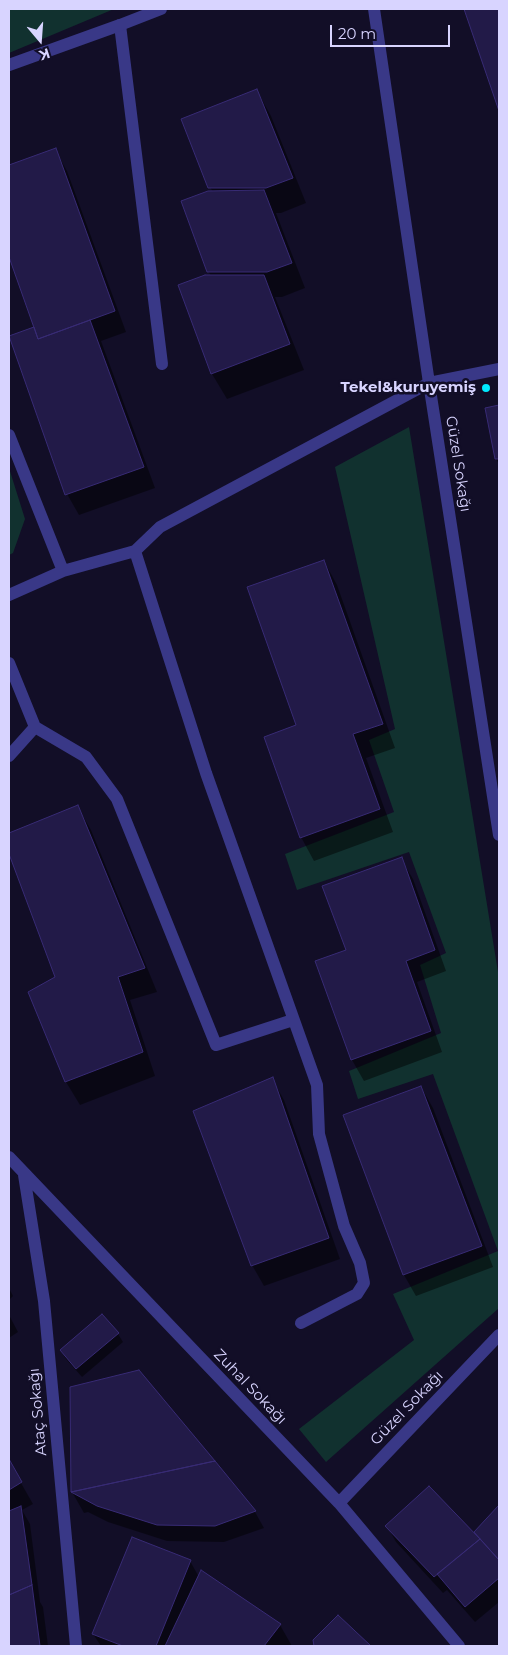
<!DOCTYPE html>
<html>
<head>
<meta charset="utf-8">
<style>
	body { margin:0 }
	#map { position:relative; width:508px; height:1655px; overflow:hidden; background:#120e27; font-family:Montserrat,sans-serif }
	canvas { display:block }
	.frame { position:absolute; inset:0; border:10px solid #d8d4ff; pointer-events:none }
	.north { position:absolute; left:15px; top:15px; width:50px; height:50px; -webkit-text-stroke:4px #120e27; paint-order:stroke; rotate:162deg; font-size:14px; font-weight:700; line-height:20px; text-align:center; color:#d8d4ff }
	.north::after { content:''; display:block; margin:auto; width:18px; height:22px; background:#d8d4ff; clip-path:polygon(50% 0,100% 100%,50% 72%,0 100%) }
	.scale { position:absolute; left:330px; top:25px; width:120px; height:22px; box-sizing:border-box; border:2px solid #d8d4ff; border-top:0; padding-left:6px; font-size:15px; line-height:18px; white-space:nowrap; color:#d8d4ff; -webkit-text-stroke:4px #120e27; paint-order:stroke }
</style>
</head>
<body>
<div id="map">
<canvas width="508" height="1655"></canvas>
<div class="frame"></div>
<div class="north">K</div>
<div class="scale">20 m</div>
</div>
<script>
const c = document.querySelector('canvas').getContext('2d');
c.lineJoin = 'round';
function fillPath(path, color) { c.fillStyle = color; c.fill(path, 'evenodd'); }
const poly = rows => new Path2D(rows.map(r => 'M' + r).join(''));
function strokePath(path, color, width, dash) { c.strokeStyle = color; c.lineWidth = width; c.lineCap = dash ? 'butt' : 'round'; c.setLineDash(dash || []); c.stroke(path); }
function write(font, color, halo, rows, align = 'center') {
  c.font = font + ' Montserrat,sans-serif'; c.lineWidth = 5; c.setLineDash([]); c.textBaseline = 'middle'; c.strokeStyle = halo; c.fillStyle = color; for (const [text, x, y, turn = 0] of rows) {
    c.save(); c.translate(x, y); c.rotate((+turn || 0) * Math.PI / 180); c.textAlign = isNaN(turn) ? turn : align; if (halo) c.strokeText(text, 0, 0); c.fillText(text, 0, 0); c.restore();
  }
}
fillPath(poly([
	[9,9,114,9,9,53],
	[409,427,499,978,499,1308,326,1462,299,1429,414,1340,393,1294,498,1251,433,1074,358,1099,349,1071,441,1033,420,965,446,953,409,852,297,890,285,854,394,812,369,740,395,729,335,467],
	[9,468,25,519,13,553,9,555]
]), '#11312f');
fillPath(poly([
	[465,9,499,9,499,108],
	[257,91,271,116,306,203,281,213,276,213,305,288,282,297,275,297,304,370,227,399,212,374,180,286,211,276,208,271,213,192,210,187],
	[55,150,67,171,126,332,101,341,155,488,79,515,67,494,36,328,9,253,9,167],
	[499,406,499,464,496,459,486,409],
	[324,561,337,585,395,748,366,758,393,832,314,861,301,837,298,726],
	[77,806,91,830,157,992,130,1000,155,1076,80,1105,66,1082,30,993,57,978,9,850,9,834],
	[401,859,413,879,446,971,417,982,442,1052,364,1081,352,1060,316,962,347,951],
	[272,1079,284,1100,340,1259,264,1286,252,1265],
	[421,1087,433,1108,493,1267,416,1296,404,1275,344,1116],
	[9,1288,13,1296,9,1300],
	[9,1315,18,1332,9,1338],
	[118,1334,123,1342,82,1377,66,1359,61,1350],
	[9,1462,33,1504,22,1510,30,1524,40,1602,43,1607,48,1646,9,1646],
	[214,1462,255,1512,264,1528,224,1542,167,1541,108,1522,88,1512,84,1513,72,1492],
	[499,1507,499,1602,475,1622,447,1590,443,1593,396,1542,387,1526,481,1542,475,1532],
	[190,1561,199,1577,280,1625,292,1646,101,1646,93,1634],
	[338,1617,369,1646,315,1646,315,1641]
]), '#0007');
const building = poly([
	[464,9,499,9,499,111,464,9],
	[257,89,293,178,266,188,208,188,181,119,257,89],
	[56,148,115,311,38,339,9,257,9,165,56,148],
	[264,190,292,263,267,272,207,272,181,201,208,191,264,190],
	[205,275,264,275,290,344,211,374,178,285,205,275],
	[90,320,144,467,65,495,9,336,34,327,38,339,90,320],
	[499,405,499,459,495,459,485,408,499,405],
	[324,560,383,724,353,734,380,809,300,838,264,737,296,725,247,587,324,560],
	[78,805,145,968,118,977,143,1052,65,1082,28,992,55,977,9,854,9,833,78,805],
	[402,857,435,950,406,961,431,1031,351,1060,315,961,346,950,322,886,402,857],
	[273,1077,329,1238,251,1266,193,1111,273,1077],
	[421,1086,482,1246,403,1275,343,1115,421,1086],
	[102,1314,119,1333,76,1369,60,1350,102,1314],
	[139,1370,215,1461,71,1492,70,1387,139,1370],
	[9,1459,22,1482,9,1490,9,1459],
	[215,1461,256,1511,215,1526,157,1525,97,1506,71,1492,215,1461],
	[429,1486,480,1539,434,1577,385,1526,429,1486],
	[499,1505,499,1560,474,1532,499,1505],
	[21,1506,32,1585,9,1595,9,1511,21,1506],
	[132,1537,191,1560,156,1646,123,1646,92,1634,132,1537],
	[480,1539,499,1560,499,1578,465,1607,437,1574,480,1539],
	[201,1570,281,1624,264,1646,165,1646,201,1570],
	[32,1585,40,1646,9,1646,9,1595,32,1585],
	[338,1615,371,1646,314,1646,313,1640,338,1615]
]);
fillPath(building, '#221a48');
strokePath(building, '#382b75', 1);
strokePath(poly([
	[120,25,162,364],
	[9,435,63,571],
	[135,551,206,773,317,1085,319,1134,344,1226,360,1263,364,1283,357,1294,301,1323],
	[9,595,63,571,135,551,160,527,429,383],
	[9,663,35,727,9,756],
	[35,727,86,757,117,799,216,1045,293,1020]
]), '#393887', 12);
strokePath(poly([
	[374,9,429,383,499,835],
	[9,65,120,25,161,9],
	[429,383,499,369],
	[9,1157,339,1503,459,1646],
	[24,1175,44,1301,76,1646],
	[339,1503,499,1335]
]), '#393887', 12);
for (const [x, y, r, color] of [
	[486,388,5,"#00e9ff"]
]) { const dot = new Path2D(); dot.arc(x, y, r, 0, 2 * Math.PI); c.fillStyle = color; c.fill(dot); strokePath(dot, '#120e27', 2); }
write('bold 15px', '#d8d4ff', '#120e27', [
	["Tekel&kuruyemiş",476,388]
], 'right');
write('15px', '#d8d4ff', '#120e27', [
	["Güzel Sokağı",458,464,81],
	["Zuhal Sokağı",250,1387,46],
	["Güzel Sokağı",407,1408,-46],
	["Ataç Sokağı",38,1412,-95]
]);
</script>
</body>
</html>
